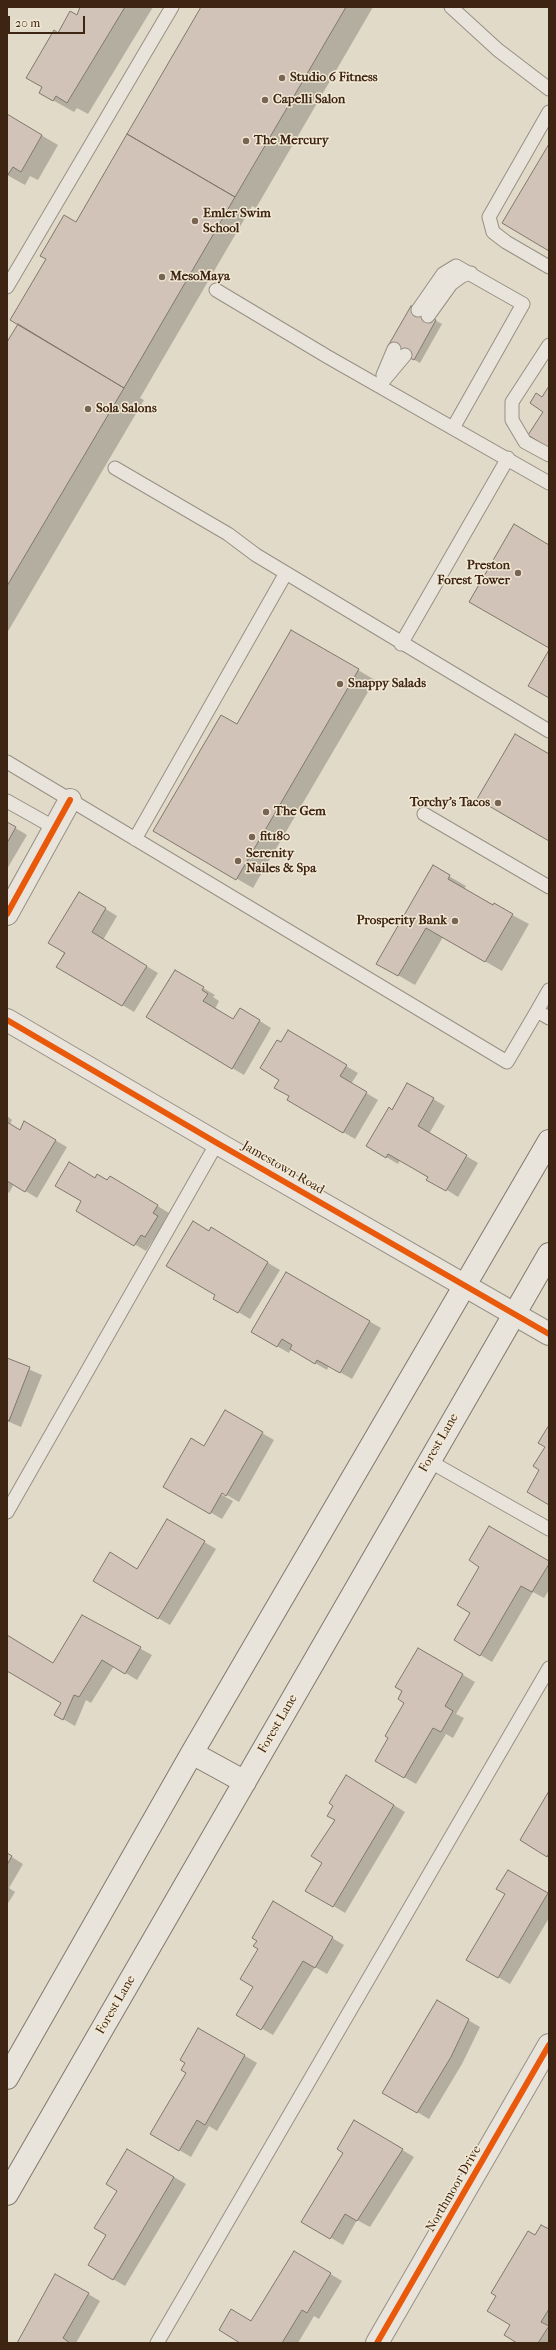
<!DOCTYPE html>
<html>
<head>
<meta charset="utf-8">
<style>
	body { margin:0 }
	#map { position:relative; width:556px; height:2350px; overflow:hidden; background:#e1dac9; font-family:"IM FELL French Canon",serif }
	canvas { display:block }
	.frame { position:absolute; inset:0; border:8px solid #3e2513; pointer-events:none }
	.scale { position:absolute; left:8px; top:16px; width:77px; height:18px; box-sizing:border-box; border:2px solid #3e2513; border-top:0; padding-left:5px; font-size:12px; line-height:14px; white-space:nowrap; color:#3e2513; -webkit-text-stroke:3px #f2e9d5; paint-order:stroke }
</style>
</head>
<body>
<div id="map">
<canvas width="556" height="2350"></canvas>
<div class="frame"></div>
<div class="scale">20 m</div>
</div>
<script>
const c = document.querySelector('canvas').getContext('2d');
c.lineJoin = 'round';
function fillPath(path, color) { c.fillStyle = color; c.fill(path, 'evenodd'); }
const poly = rows => new Path2D(rows.map(r => 'M' + r).join(''));
function strokePath(path, color, width, dash) { c.strokeStyle = color; c.lineWidth = width; c.lineCap = dash ? 'butt' : 'round'; c.setLineDash(dash || []); c.stroke(path); }
function write(font, color, halo, rows, align = 'center') {
  c.font = font + ' "IM FELL French Canon",serif'; c.lineWidth = 3; c.setLineDash([]); c.textBaseline = 'middle'; c.strokeStyle = halo; c.fillStyle = color; for (const [text, x, y, turn = 0] of rows) {
    c.save(); c.translate(x, y); c.rotate((+turn || 0) * Math.PI / 180); c.textAlign = isNaN(turn) ? turn : align; if (halo) c.strokeText(text, 0, 0); c.fillText(text, 0, 0); c.restore();
  }
}
fillPath(poly([
	[82,7,153,7,88,114,77,108,74,112,40,93,58,34,77,16],
	[202,7,373,7,256,208,252,206,140,398,144,400,7,633,7,344],
	[7,115,58,145,38,180,30,176,25,185,7,175],
	[411,307,442,324,420,363,390,346],
	[292,631,375,680,253,888,154,831,237,725],
	[7,823,27,835,7,869],
	[433,867,466,886,464,889,529,924,502,971,443,937,415,985,377,963],
	[91,900,117,916,103,940,158,973,134,1012,57,966],
	[186,978,215,995,213,997,219,1001,215,1009,233,1020,252,1016,271,1028,244,1075,232,1068],
	[288,1032,358,1073,351,1084,378,1100,355,1139,288,1100,290,1096,281,1079,281,1044],
	[408,1084,445,1106,429,1134,478,1163,458,1197,400,1160,398,1164,368,1146],
	[7,1116,12,1120,10,1124,20,1131,25,1123,67,1147,37,1198,14,1184,9,1193,7,1191],
	[96,1179,122,1184,169,1213,164,1221,169,1224,157,1243,153,1240,146,1251,77,1210],
	[211,1229,280,1270,250,1319,215,1298,217,1295,209,1232],
	[286,1274,381,1328,352,1379,329,1366,327,1370,291,1349,289,1353,252,1332],
	[7,1360,42,1375,21,1427,7,1421],
	[225,1412,274,1440,239,1502,218,1490,217,1492,233,1501,222,1519,164,1486,204,1447],
	[167,1520,216,1549,170,1625,95,1581,137,1570],
	[549,1562,549,1590,544,1598,533,1592,492,1662,455,1640],
	[82,1617,152,1655,137,1680,114,1666,91,1703,86,1700,75,1726,56,1715,63,1703,7,1670,7,1636,54,1664],
	[418,1649,475,1682,456,1714,464,1718,453,1738,446,1734,416,1784,376,1761,390,1738,405,1703],
	[358,1783,405,1812,345,1913,307,1890,324,1862,337,1820],
	[7,1854,23,1864,9,1888,15,1892,7,1905],
	[509,1871,549,1895,549,1918,510,1984,467,1959,506,1894],
	[274,1903,344,1945,327,1974,315,1967,273,2035,237,2014,254,1986,259,1948,258,1940],
	[437,2002,480,2027,462,2064,429,2119,383,2092],
	[199,2029,257,2063,217,2131,209,2126,191,2157,152,2134,187,2073,186,2062],
	[366,2128,414,2157,370,2227,357,2220,343,2245,303,2221],
	[128,2150,186,2184,125,2286,89,2265,107,2235],
	[549,2230,549,2343,519,2343,511,2325,536,2237],
	[294,2252,342,2281,319,2319,314,2316,298,2343,241,2343],
	[56,2275,100,2301,76,2343,18,2343]
]), '#0003');
const building = poly([
	[80,7,125,7,67,103,56,96,53,101,39,93,42,87,26,78,54,30,58,33,70,11,77,15,80,7],
	[201,7,346,7,235,197,127,134,201,7],
	[7,114,42,135,21,172,13,167,7,176,7,114],
	[127,134,235,197,124,388,10,320,46,259,40,256,64,215,76,222,127,134],
	[549,144,549,251,502,223,549,144],
	[411,306,436,320,414,360,388,346,411,306],
	[18,324,124,388,7,586,7,342,18,324],
	[549,386,549,448,528,435,543,412,530,403,536,393,542,397,549,386],
	[514,524,549,545,549,648,469,602,514,524],
	[291,630,359,669,236,880,153,831,221,715,237,724,291,630],
	[549,650,549,698,528,686,549,650],
	[515,734,549,754,549,841,477,799,515,734],
	[7,822,16,827,7,843,7,822],
	[433,865,450,875,448,879,493,905,494,903,513,914,485,962,426,928,398,976,376,964,433,865],
	[79,892,106,908,92,932,147,966,122,1006,56,967,65,953,48,943,79,892],
	[175,970,204,987,202,990,208,994,203,1001,233,1019,240,1008,260,1020,232,1069,146,1017,175,970],
	[288,1030,347,1065,340,1076,367,1092,343,1133,287,1100,289,1096,274,1088,279,1080,260,1068,277,1040,281,1042,288,1030],
	[407,1083,434,1098,418,1126,467,1155,446,1191,426,1180,428,1177,388,1154,386,1158,366,1146,389,1107,392,1110,407,1083],
	[24,1121,56,1140,25,1192,7,1181,7,1122,20,1130,24,1121],
	[69,1162,95,1178,97,1174,107,1180,110,1176,158,1205,153,1213,158,1216,145,1237,141,1235,134,1246,76,1211,81,1201,55,1186,69,1162],
	[193,1221,209,1231,211,1227,268,1262,238,1313,213,1299,215,1295,166,1266,193,1221],
	[286,1272,370,1321,340,1373,317,1360,315,1364,290,1349,292,1345,282,1339,277,1347,251,1332,286,1272],
	[7,1358,30,1367,9,1421,7,1420,7,1358],
	[225,1410,263,1432,226,1496,222,1493,210,1514,163,1487,191,1438,204,1446,225,1410],
	[549,1425,549,1505,527,1492,539,1470,533,1466,545,1447,538,1443,549,1425],
	[167,1519,205,1541,158,1619,93,1581,110,1552,137,1569,167,1519],
	[489,1526,549,1561,549,1564,532,1592,521,1586,480,1656,454,1640,470,1613,457,1605,479,1567,469,1560,489,1526],
	[82,1615,141,1647,125,1674,102,1660,79,1697,74,1695,63,1720,54,1715,61,1703,7,1671,7,1635,53,1663,82,1615],
	[418,1648,463,1674,445,1706,453,1711,441,1732,433,1728,404,1778,375,1761,388,1738,385,1736,404,1703,398,1699,402,1691,395,1687,418,1648],
	[346,1775,394,1805,333,1907,305,1891,322,1863,311,1856,335,1820,327,1816,333,1806,329,1803,346,1775],
	[549,1791,549,1853,547,1857,520,1840,549,1791],
	[7,1853,12,1856,7,1865,7,1853],
	[508,1870,548,1893,498,1978,466,1960,505,1894,496,1889,508,1870],
	[273,1901,333,1937,315,1968,303,1961,261,2030,236,2015,253,1987,240,1979,258,1949,253,1946,257,1941,252,1938,273,1901],
	[437,2000,469,2019,451,2057,417,2113,382,2093,437,2000],
	[198,2028,245,2055,205,2125,197,2120,179,2151,150,2134,186,2073,181,2070,185,2063,180,2060,198,2028],
	[354,2120,403,2149,357,2221,345,2214,330,2239,301,2222,343,2153,337,2149,354,2120],
	[127,2149,174,2177,113,2280,88,2265,106,2235,94,2228,117,2191,106,2184,127,2149],
	[541,2225,549,2229,549,2309,541,2322,549,2326,538,2343,517,2343,504,2335,510,2325,487,2311,496,2296,491,2293,528,2231,535,2235,541,2225],
	[294,2251,331,2273,307,2313,302,2310,282,2343,240,2343,219,2330,231,2309,251,2321,294,2251],
	[55,2274,89,2293,63,2338,70,2343,17,2343,55,2274]
]);
fillPath(building, '#d1c3b7');
strokePath(building, '#80786d', 1);
const lane = poly([
	[451,7,498,50,549,89],
	[549,112,489,217,493,232,506,242,549,267],
	[7,287,172,7],
	[216,290,328,357,549,483],
	[418,310,443,274,456,266,523,304,453,428],
	[428,316,451,284,462,276,471,273],
	[549,345,512,402,512,420,525,442,549,455],
	[383,375,394,349],
	[379,386,405,355],
	[115,468,228,534,256,555,549,731],
	[401,644,508,458],
	[7,762,507,1062,537,1011,549,1018],
	[7,801,55,828],
	[424,814,549,887],
	[135,839,286,573],
	[537,1011,549,990],
	[429,1461,549,1529],
	[7,1512,217,1143],
	[157,2343,549,1668]
]);
const street = poly([
	[7,914,70,800],
	[7,1020,217,1143,549,1334],
	[377,2343,549,2045]
]);
const secondary = poly([
	[192,1753,245,1782],
	[7,2078,192,1753,549,1141],
	[7,2194,549,1254]
]);
strokePath(lane, '#979084', 15);
strokePath(street, '#979084', 24);
strokePath(secondary, '#80786d', 24);
strokePath(lane, '#e8e3db', 13);
strokePath(street, '#e8e3db', 22);
strokePath(secondary, '#e8e3db', 22);
strokePath(poly([
	[7,914,70,800],
	[7,1020,217,1143,549,1334],
	[377,2343,549,2045]
]), '#e8590c', 6);
for (const [x, y, r, color] of [
	[282,78,4,"#776453"],
	[265,100,4,"#776453"],
	[246,141,4,"#776453"],
	[195,221,4,"#776453"],
	[162,277,4,"#776453"],
	[88,409,4,"#776453"],
	[518,573,4,"#776453"],
	[340,684,4,"#776453"],
	[498,803,4,"#776453"],
	[266,812,4,"#776453"],
	[252,837,4,"#776453"],
	[238,861,4,"#776453"],
	[455,921,4,"#776453"]
]) { const dot = new Path2D(); dot.arc(x, y, r, 0, 2 * Math.PI); c.fillStyle = color; c.fill(dot); strokePath(dot, '#f2e9d5', 1.5); }
write('bold 13px', '#3e2513', '#f2e9d5', [
	["Studio 6 Fitness",290,78],
	["Capelli Salon",273,100],
	["The Mercury",254,141],
	["Emler Swim",203,214],
	["School",203,229],
	["MesoMaya",170,277],
	["Sola Salons",96,409],
	["Preston",510,566,"right"],
	["Forest Tower",510,581,"right"],
	["Snappy Salads",348,684],
	["Torchy's Tacos",490,803,"right"],
	["The Gem",274,812],
	["fit180",260,837],
	["Serenity",246,854],
	["Nailes & Spa",246,869],
	["Prosperity Bank",447,921,"right"]
], 'left');
write('13px', '#3e2513', '#f2e9d5', [
	["Jamestown Road",283,1168,30],
	["Forest Lane",439,1443,-60],
	["Forest Lane",278,1724,-60],
	["Forest Lane",116,2005,-60],
	["Northmoor Drive",454,2189,-60]
]);
</script>
</body>
</html>
